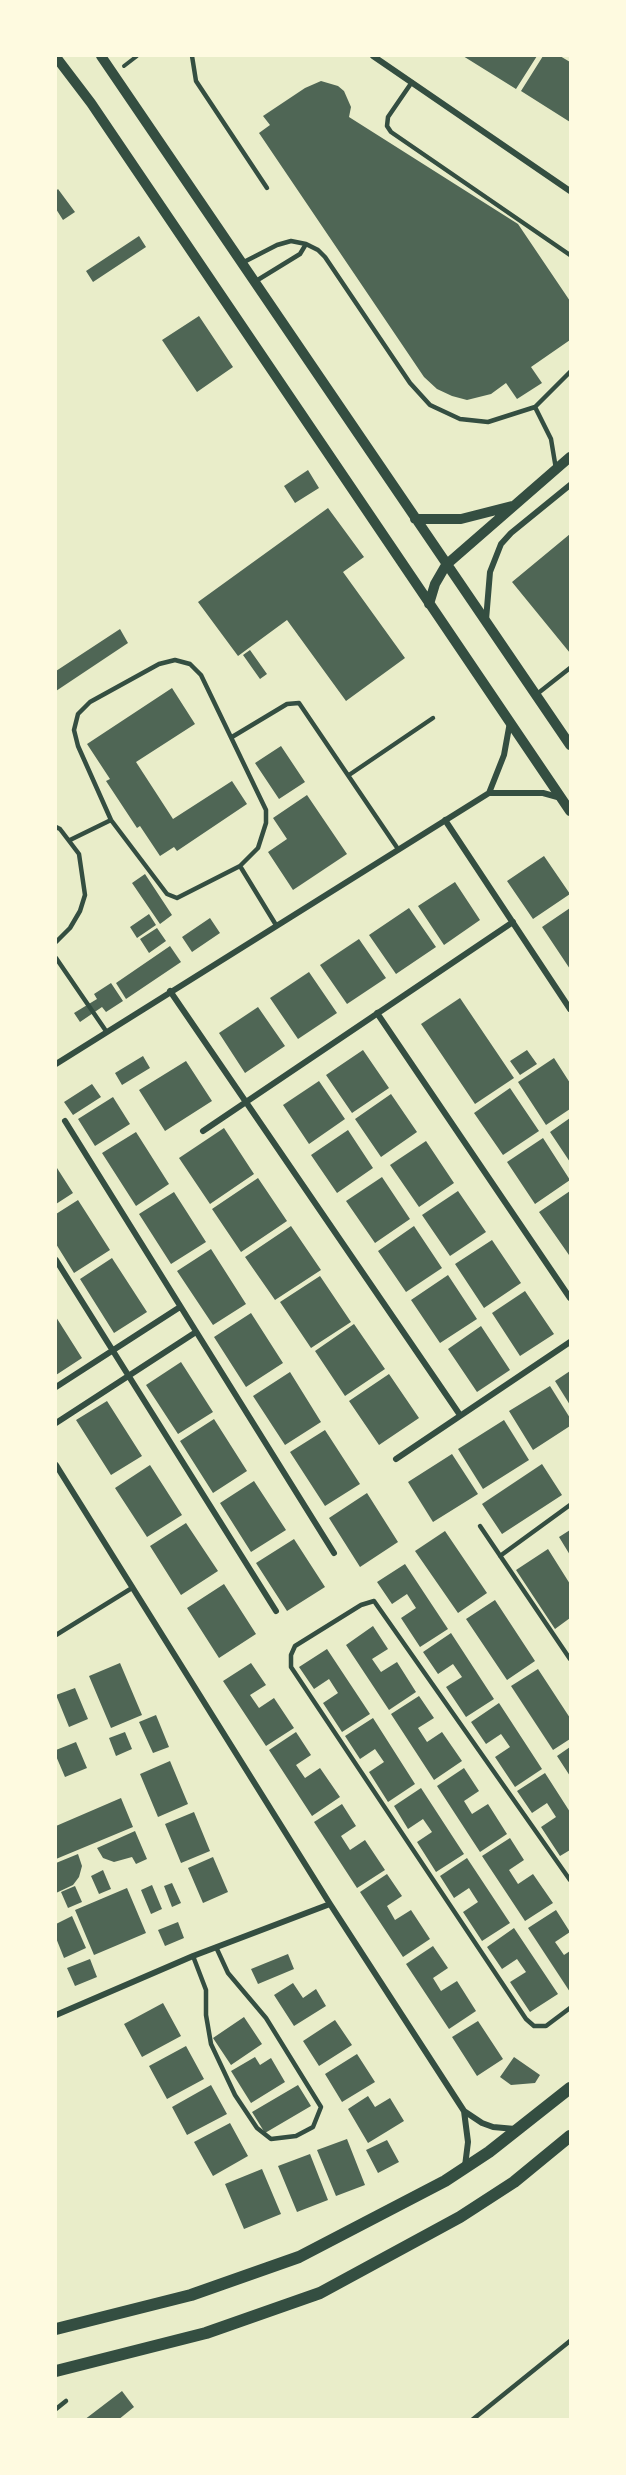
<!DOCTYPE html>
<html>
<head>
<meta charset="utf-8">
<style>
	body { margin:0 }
	#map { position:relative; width:626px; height:2475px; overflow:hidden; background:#e9edc9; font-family:"Open Sans",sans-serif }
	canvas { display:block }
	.frame { position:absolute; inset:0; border:57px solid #fefae0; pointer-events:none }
</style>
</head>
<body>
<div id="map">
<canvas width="626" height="2475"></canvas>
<div class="frame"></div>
</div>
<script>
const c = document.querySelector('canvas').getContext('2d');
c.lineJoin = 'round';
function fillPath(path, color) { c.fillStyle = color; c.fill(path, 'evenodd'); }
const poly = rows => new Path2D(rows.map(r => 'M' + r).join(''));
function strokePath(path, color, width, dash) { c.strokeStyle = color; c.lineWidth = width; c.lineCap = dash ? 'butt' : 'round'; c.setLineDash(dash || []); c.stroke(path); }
fillPath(poly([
	[463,56,537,56,516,89],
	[543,56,560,56,570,62,570,122,521,91],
	[321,81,338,86,344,91,351,107,349,117,518,224,570,301,570,340,531,367,542,383,517,399,506,383,491,394,467,400,452,396,437,389,424,377,259,133,270,125,263,116,305,88],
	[58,189,75,212,63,220,56,209,56,191],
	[139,236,146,247,93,282,86,271],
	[199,316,233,367,197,392,162,340],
	[308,470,319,488,295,503,284,486],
	[328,508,364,557,343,572,405,658,346,701,287,620,238,656,198,602],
	[570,534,570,653,512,582],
	[120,629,128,643,56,691,56,671],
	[250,650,267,674,260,679,243,655],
	[172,688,195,724,136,762,173,819,232,781,247,804,177,851,174,847,160,856,140,826,137,828,106,781,110,779,87,744],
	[281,746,305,782,279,799,255,763],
	[307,795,347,854,293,890,268,852,287,839,273,818],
	[544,856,570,894,533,919,507,881],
	[145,874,172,915,160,924,132,883],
	[455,882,480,920,444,945,418,906],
	[409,908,436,947,396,974,369,935],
	[570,908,570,969,542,927],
	[149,914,156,925,137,938,130,927],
	[210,918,220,933,192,952,182,937],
	[157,928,166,941,149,953,140,939],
	[359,939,386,978,347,1004,320,965],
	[170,946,181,962,126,999,116,983],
	[309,972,337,1013,298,1039,270,998],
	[111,983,123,1001,106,1012,102,1007,80,1022,74,1013,97,999,94,994],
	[460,998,514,1078,475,1104,421,1024],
	[258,1007,285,1046,245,1073,219,1033],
	[363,1050,389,1088,352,1113,326,1075],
	[527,1050,537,1064,520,1075,510,1061],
	[143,1056,150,1068,122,1085,115,1073],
	[554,1058,570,1083,570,1109,546,1125,518,1082],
	[186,1061,212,1101,165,1131,139,1090],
	[319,1081,345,1119,309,1144,283,1105],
	[92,1084,101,1097,73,1115,64,1102],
	[510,1088,539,1131,503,1155,474,1113],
	[391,1094,417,1132,381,1157,355,1119],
	[113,1097,130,1124,95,1146,78,1119],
	[570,1118,570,1162,550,1132],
	[224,1128,254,1174,210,1204,179,1158],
	[348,1130,373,1168,337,1193,311,1155],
	[136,1132,169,1184,136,1206,102,1153],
	[543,1138,570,1180,535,1204,507,1162],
	[426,1141,454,1183,419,1207,390,1165],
	[57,1168,73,1193,56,1204,56,1169],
	[382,1177,410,1219,375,1243,346,1201],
	[258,1178,287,1221,241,1252,212,1209],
	[458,1191,486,1232,450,1256,422,1215],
	[570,1191,570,1254,569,1255,539,1212],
	[174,1192,206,1242,171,1264,139,1214],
	[78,1200,110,1250,74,1273,56,1244,56,1214],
	[291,1226,321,1270,275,1300,245,1257],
	[414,1226,442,1268,406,1292,378,1251],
	[492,1240,521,1283,484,1308,455,1264],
	[211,1249,246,1304,213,1325,177,1271],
	[112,1258,147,1312,114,1333,80,1279],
	[448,1275,477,1319,440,1343,411,1300],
	[320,1276,351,1322,311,1348,280,1302],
	[525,1291,554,1334,520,1356,492,1313],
	[251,1313,283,1363,246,1387,214,1337],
	[56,1317,82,1358,56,1375],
	[354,1324,385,1369,345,1396,315,1351],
	[481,1326,510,1370,477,1392,448,1349],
	[181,1362,213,1412,178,1434,146,1385],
	[570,1371,570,1405,555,1381],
	[290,1372,321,1422,285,1445,253,1396],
	[389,1374,419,1418,379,1445,349,1401],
	[550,1386,570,1418,570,1426,533,1450,509,1411],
	[107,1401,142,1456,111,1475,76,1420],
	[214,1419,247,1471,213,1493,180,1441],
	[504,1420,529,1460,483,1489,458,1449],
	[325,1430,360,1484,325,1506,290,1452],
	[452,1454,478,1494,433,1522,408,1482],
	[542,1464,562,1495,502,1534,482,1504],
	[150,1465,182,1515,147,1537,115,1488],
	[254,1481,286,1530,251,1552,220,1503],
	[367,1493,398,1542,360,1567,329,1518],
	[186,1523,218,1571,181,1595,150,1546],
	[570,1530,570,1555,559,1537],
	[445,1531,487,1593,458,1613,415,1551],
	[294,1539,325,1587,287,1611,256,1563],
	[548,1549,570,1584,570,1618,555,1629,516,1570],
	[405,1564,448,1629,420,1647,401,1618,416,1608,407,1594,392,1604,377,1582],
	[224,1584,256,1634,219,1658,187,1608],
	[495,1600,535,1661,507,1680,466,1619],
	[373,1626,388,1649,372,1659,381,1672,397,1662,416,1692,389,1710,346,1645],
	[451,1633,494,1699,466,1717,446,1687,462,1677,453,1664,438,1674,423,1652],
	[327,1649,370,1714,342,1732,323,1703,338,1693,329,1679,314,1689,299,1667],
	[120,1663,142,1715,111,1728,89,1676],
	[251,1663,266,1685,250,1695,259,1708,274,1698,294,1728,266,1746,223,1681],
	[538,1669,570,1718,570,1739,553,1750,511,1686],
	[75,1688,88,1719,69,1727,56,1695],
	[419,1696,434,1718,418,1728,427,1742,442,1732,462,1761,434,1780,391,1714],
	[499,1703,542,1769,515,1787,495,1757,510,1747,501,1734,486,1744,471,1722],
	[156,1715,169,1747,153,1753,139,1722],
	[373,1718,415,1784,388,1802,369,1772,384,1762,375,1749,360,1759,345,1736],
	[125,1732,132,1749,116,1756,109,1738],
	[296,1732,311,1755,296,1765,305,1778,320,1768,340,1797,312,1816,269,1750],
	[76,1742,87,1768,65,1777,56,1756,56,1750],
	[570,1747,570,1776,557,1756],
	[170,1761,188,1804,158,1817,140,1774],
	[464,1768,479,1791,464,1801,472,1814,488,1804,507,1834,480,1852,437,1786],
	[545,1773,570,1812,570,1850,560,1856,541,1827,556,1817,547,1803,532,1813,517,1791],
	[421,1788,464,1854,436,1872,417,1842,432,1832,423,1819,408,1829,394,1806],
	[121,1798,133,1827,56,1859,56,1826],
	[342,1804,356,1826,341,1836,350,1850,365,1840,385,1870,357,1888,314,1822],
	[194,1812,210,1851,181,1863,165,1824],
	[135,1831,147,1859,136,1864,132,1857,114,1862,103,1858,97,1848],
	[510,1838,524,1860,509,1870,518,1884,533,1874,553,1903,525,1921,482,1856],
	[78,1854,82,1866,79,1877,73,1885,56,1893,56,1863],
	[213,1857,228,1892,203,1903,188,1868],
	[467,1858,510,1923,482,1941,463,1912,478,1902,469,1888,454,1898,440,1876],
	[103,1870,111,1889,99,1894,91,1876],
	[387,1874,402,1896,387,1906,395,1920,411,1910,430,1939,403,1957,360,1892],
	[172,1883,181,1903,172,1907,164,1886],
	[152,1885,162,1909,151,1914,141,1890],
	[75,1886,82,1902,68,1908,61,1892],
	[127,1888,146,1933,94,1955,75,1910],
	[556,1910,570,1932,555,1942,564,1955,570,1951,570,1992,528,1928],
	[72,1916,86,1948,64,1958,56,1938,56,1924],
	[178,1922,184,1938,165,1946,158,1930],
	[514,1928,558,1994,530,2012,510,1982,526,1972,517,1959,502,1969,487,1947],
	[433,1946,448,1968,433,1978,441,1991,457,1981,476,2011,449,2029,406,1964],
	[288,1954,294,1969,258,1984,251,1969],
	[90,1959,97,1977,75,1986,67,1968],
	[293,1983,303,1998,316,1989,326,2006,294,2026,274,1995],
	[163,2003,181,2036,142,2057,124,2024],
	[244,2017,262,2044,231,2065,213,2038],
	[335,2020,352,2045,319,2066,303,2041],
	[478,2021,503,2059,477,2076,452,2037],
	[186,2046,204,2079,167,2099,149,2066],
	[357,2054,375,2082,342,2102,325,2074],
	[255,2057,260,2065,271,2058,285,2082,251,2103,231,2071],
	[514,2057,540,2075,535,2083,511,2085,500,2077],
	[211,2085,227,2114,187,2135,172,2107],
	[298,2085,311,2106,265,2133,252,2112],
	[368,2096,375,2107,390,2098,404,2121,368,2143,348,2109],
	[230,2123,248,2156,213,2176,194,2142],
	[347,2139,365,2185,336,2196,317,2150],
	[387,2140,399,2162,378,2173,366,2150],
	[310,2154,328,2200,297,2212,278,2166],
	[262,2169,281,2214,244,2229,225,2184],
	[122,2391,134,2407,118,2420,84,2420]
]), '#4f6655');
strokePath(poly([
	[124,66,137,56]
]), '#344e41', 4);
strokePath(poly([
	[192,56,196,81,267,188],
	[412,82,388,117,387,126,391,132,570,255],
	[242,263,277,245,291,241,306,244,318,250,325,257,410,383,430,405,460,419,488,422,535,407,570,372],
	[256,281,300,254,306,244],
	[535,407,551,439,556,469],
	[175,660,190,664,201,675,266,810,266,823,258,848,240,866,177,898,167,894,111,820,78,746,74,730,78,714,90,702,159,664,175,660],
	[537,694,570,668],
	[232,737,287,704,299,703,398,849],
	[349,775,433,718],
	[56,827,60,829,79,854,85,895,80,911,70,928,56,942],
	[70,840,111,820],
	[240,866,276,925],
	[56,958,106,1031],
	[480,1526,570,1659],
	[500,1556,570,1505],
	[56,1635,132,1588],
	[570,1880,374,1601,361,1605,295,1646,291,1655,291,1667,526,2019,534,2026,546,2026,570,2008],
	[193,1956,206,1990,206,2015,211,2044,235,2095,257,2128,271,2139,296,2136,313,2127,321,2107,266,2018,228,1973,216,1947],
	[56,2409,66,2401],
	[472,2420,570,2341]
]), '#344e41', 4.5);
strokePath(poly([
	[373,56,570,191],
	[486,620,490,572,501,544,511,533,570,485],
	[489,793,504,755,510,722],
	[445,820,570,1009],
	[170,991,460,1415],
	[377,1013,570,1298],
	[56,1064,489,793,543,793,561,798],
	[65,1121,334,1553],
	[203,1131,513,922],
	[56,1260,276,1611],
	[56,1387,180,1307],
	[56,1423,196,1332],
	[396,1459,570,1342],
	[56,1465,330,1904,464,2111,482,2123,493,2127,515,2129],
	[56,2015,193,1956,330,1904],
	[464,2111,468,2142,465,2166]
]), '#344e41', 6);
strokePath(poly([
	[101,56,570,745],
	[56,57,91,103,570,811],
	[415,519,461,519,512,506],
	[429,604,435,584,446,565,570,457]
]), '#344e41', 10);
strokePath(poly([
	[56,2329,191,2295,299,2257,445,2181,489,2152,570,2088],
	[56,2371,206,2333,320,2293,460,2217,514,2182,570,2136]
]), '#344e41', 12);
</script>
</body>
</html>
